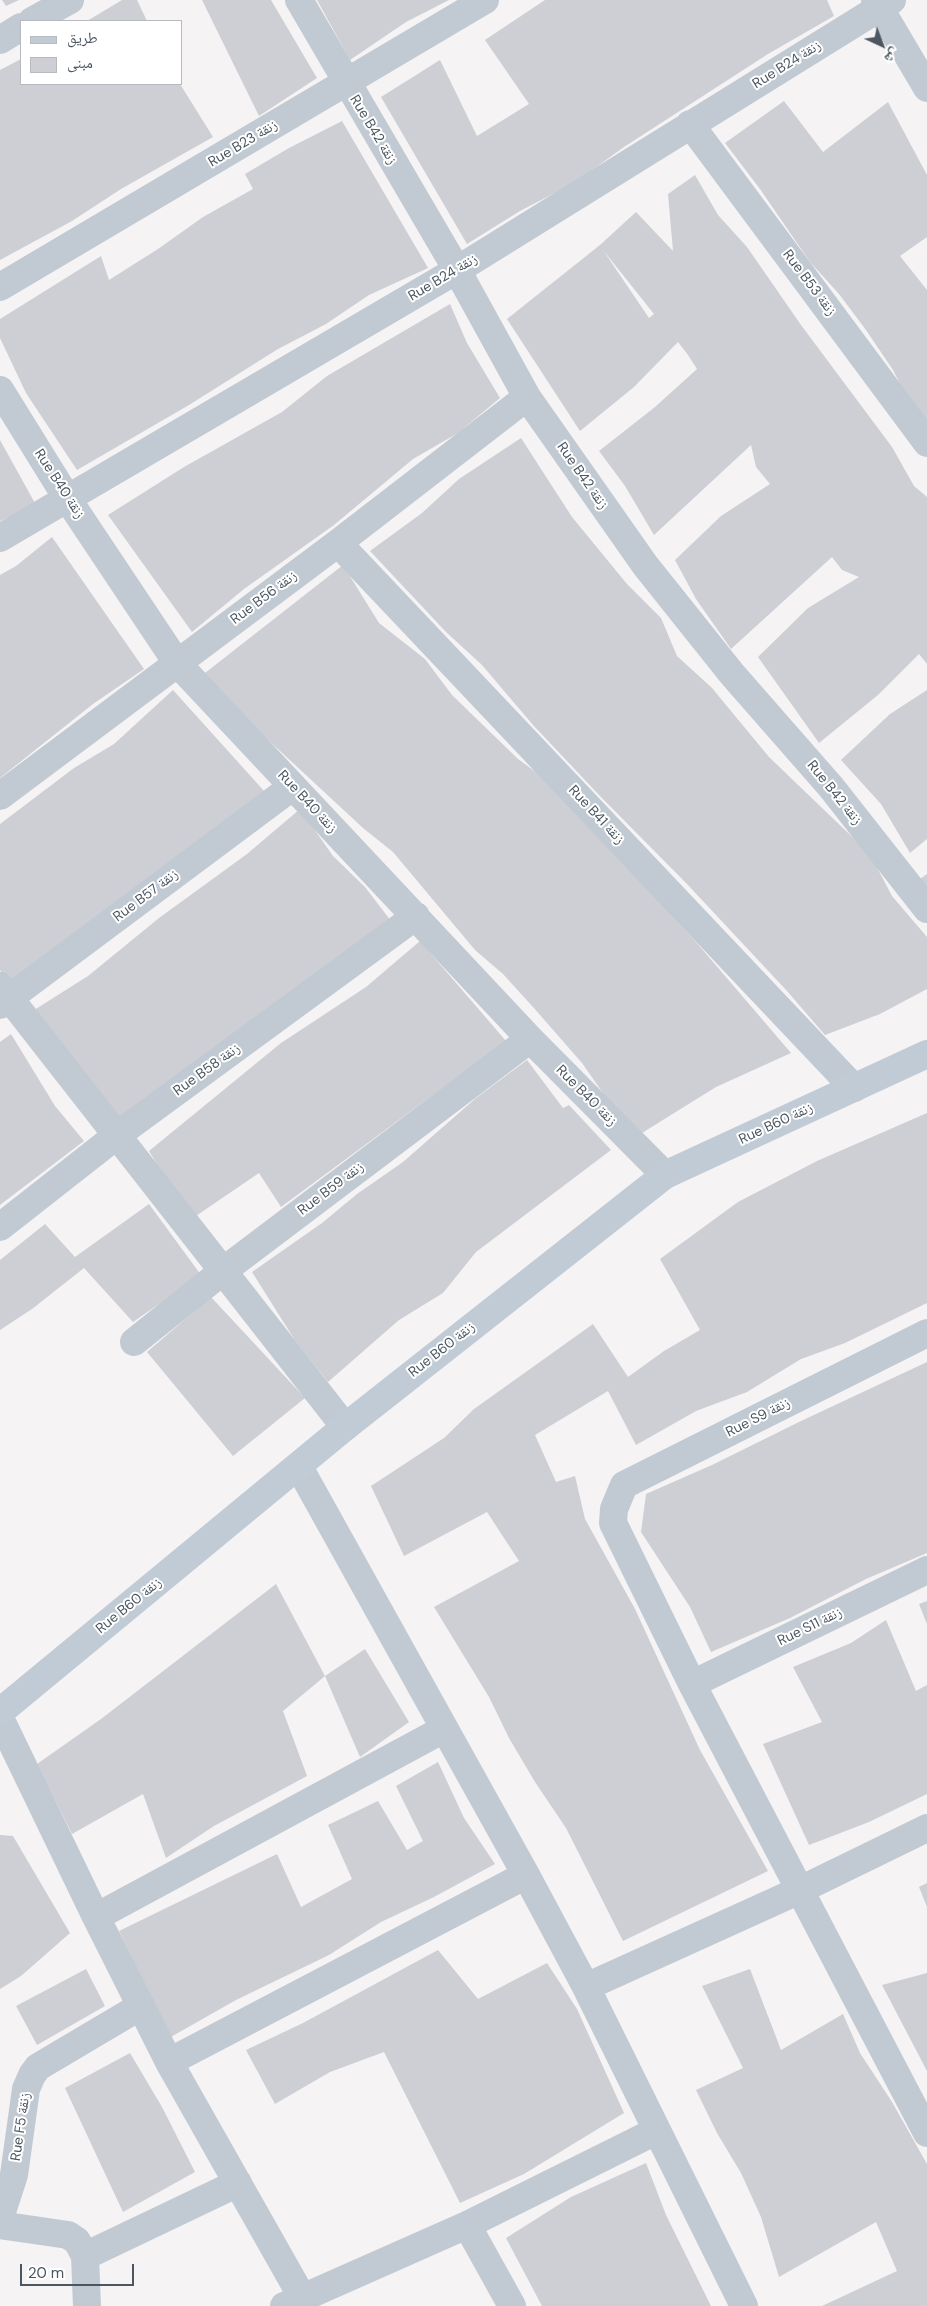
<!DOCTYPE html>
<html>
<head>
<meta charset="utf-8">
<style>
	body { margin:0 }
	#map { position:relative; width:927px; height:2306px; overflow:hidden; background:#f5f3f3; font-family:"DM Sans","Noto Naskh Arabic",sans-serif }
	canvas { display:block }
	.legend { position:absolute; left:20px; top:20px; width:162px; height:65px; box-sizing:border-box; background:#fff; border:1px solid #b7bbc0; margin:0; padding:6px 9px; list-style:none; font-size:15px; color:#4a5661 }
	.legend li { display:flex; align-items:center; gap:10px; height:25px }
	.legend b { width:25px; border:1px solid #b7bbc0 }
	.north { position:absolute; left:857px; top:20px; width:50px; height:50px; -webkit-text-stroke:4px #fff; paint-order:stroke; rotate:137deg; font-size:14px; font-weight:700; line-height:20px; text-align:center; color:#4a5661 }
	.north::after { content:''; display:block; margin:auto; width:18px; height:22px; background:#4a5661; clip-path:polygon(50% 0,100% 100%,50% 72%,0 100%) }
	.scale { position:absolute; left:20px; top:2264px; width:114px; height:22px; box-sizing:border-box; border:2px solid #4a5661; border-top:0; padding-left:6px; font-size:15px; line-height:18px; white-space:nowrap; color:#4a5661; -webkit-text-stroke:4px #fff; paint-order:stroke }
</style>
</head>
<body>
<div id="map">
<canvas width="927" height="2306"></canvas>
<ul class="legend">
<li><b style="height:6px;background:#c1cbd6"></b>طريق</li>
<li><b style="height:14px;background:#cdcfd5"></b>مبنى</li>
</ul>
<div class="north">ش</div>
<div class="scale">20 m</div>
</div>
<script>
const c = document.querySelector('canvas').getContext('2d');
c.lineJoin = 'round';
function fillPath(path, color) { c.fillStyle = color; c.fill(path, 'evenodd'); }
const poly = rows => new Path2D(rows.map(r => 'M' + r).join(''));
function strokePath(path, color, width, dash) { c.strokeStyle = color; c.lineWidth = width; c.lineCap = dash ? 'butt' : 'round'; c.setLineDash(dash || []); c.stroke(path); }
function write(font, color, halo, rows, align = 'center') {
  c.font = font + ' "DM Sans","Noto Naskh Arabic",sans-serif'; c.lineWidth = 4; c.setLineDash([]); c.textBaseline = 'middle'; c.strokeStyle = halo; c.fillStyle = color; for (const [text, x, y, turn = 0] of rows) {
    c.save(); c.translate(x, y); c.rotate((+turn || 0) * Math.PI / 180); c.textAlign = isNaN(turn) ? turn : align; if (halo) c.strokeText(text, 0, 0); c.fillText(text, 0, 0); c.restore();
  }
}
fillPath(poly([
	[2,0,19,0,6,6],
	[122,0,137,0,147,21,87,21],
	[202,0,271,0,317,78,259,116],
	[317,0,449,0,406,22,350,60],
	[545,0,827,0,834,16,768,54,624,147,574,183,520,211,467,244,381,97,440,60,477,136,529,104,485,40],
	[21,59,21,84,180,84,213,137,121,189,72,221,0,260,0,70],
	[784,101,823,152,888,102,927,175,927,237,900,256,927,290,927,422,910,404,893,370,866,330,839,294,810,262,760,189,725,143],
	[342,121,428,268,369,295,326,324,278,349,189,405,77,470,26,393,0,338,0,319,101,256,109,280,158,249,203,217,253,189,245,174,289,148],
	[695,175,718,215,747,247,801,325,892,447,914,486,927,497,927,664,919,654,878,695,819,743,758,657,808,608,859,577,842,570,832,557,731,649,696,599,675,560,721,516,770,484,756,467,751,445,654,535,625,486,599,451,655,407,697,369,688,355,678,342,634,387,580,431,507,319,600,245,636,212,673,251,668,194],
	[603,250,654,314,649,318],
	[450,304,467,343,500,398,458,433,413,459,334,525,244,589,192,632,108,515,184,467,282,412,327,376],
	[521,438,572,517,627,584,661,618,677,656,712,688,769,757,870,854,892,896,927,937,927,989,880,1014,825,1035,787,991,687,884,600,796,533,725,482,665,446,632,370,551,422,513,459,479],
	[0,440,36,505,0,521],
	[52,537,144,669,93,704,0,778,0,575,16,566],
	[343,565,379,623,425,659,452,695,518,759,551,783,696,942,791,1053,716,1087,642,1133,605,1096,582,1063,533,1007,503,974,475,950,393,852,363,828,238,712,205,673],
	[173,690,265,792,8,984,0,970,0,824,74,768,114,744],
	[927,690,927,839,910,853,881,804,841,760,890,714],
	[300,809,333,856,365,887,391,921,115,1127,31,1012,88,976,159,918,247,854],
	[927,874,927,887,920,879],
	[420,941,506,1041,281,1207,259,1173,190,1220,149,1151,281,1043,366,987],
	[11,1034,55,1106,84,1141,0,1205,0,1042],
	[527,1060,563,1108,569,1105,611,1150,476,1252,443,1293,399,1320,328,1382,296,1342,252,1272,322,1223,357,1194,403,1162,476,1098],
	[927,1113,927,1303,845,1343,801,1359,747,1392,696,1411,636,1445,608,1391,535,1435,556,1482,575,1476,585,1519,635,1609,700,1750,768,1871,623,1941,566,1828,535,1782,509,1738,489,1697,434,1607,519,1561,487,1512,404,1556,371,1486,444,1438,474,1409,593,1324,628,1377,664,1351,700,1330,660,1259,738,1202,817,1161],
	[149,1204,201,1275,133,1322,84,1268,32,1309,0,1330,0,1260,45,1224,75,1257],
	[211,1297,305,1398,233,1456,147,1352],
	[927,1362,927,1553,866,1579,790,1618,711,1652,690,1607,641,1532,646,1494,712,1465,801,1421],
	[276,1584,325,1676,365,1649,409,1722,360,1757,325,1676,283,1711,307,1776,214,1826,166,1858,143,1794,72,1834,37,1764,101,1719],
	[927,1601,927,1624,919,1604],
	[886,1620,916,1691,927,1685,927,1794,869,1822,809,1845,763,1744,822,1722,793,1667,851,1643],
	[438,1762,464,1818,495,1864,434,1897,381,1922,329,1955,236,2000,169,2038,119,1931,277,1854,301,1907,352,1879,328,1825,378,1801,407,1850,423,1841,396,1786],
	[0,1835,13,1836,70,1933,21,1976,0,1989],
	[927,1883,927,1907,919,1887],
	[438,1950,478,1999,547,1963,577,2009,624,2113,524,2174,460,2203,384,2052,330,2072,275,2104,246,2050,303,2023],
	[86,1969,105,2006,37,2045,16,2006],
	[750,1969,781,2050,843,2014,860,2053,892,2102,927,2164,927,2306,822,2306,897,2271,876,2222,779,2277,761,2217,741,2173,717,2133,696,2090,743,2068,702,1986],
	[927,1973,927,2071,882,1985],
	[130,2053,162,2107,195,2172,123,2212,65,2088],
	[646,2163,666,2215,711,2306,542,2306,506,2238,571,2197]
]), '#cdcfd5');
strokePath(poly([
	[299,0,457,270,527,397,645,565,732,674,831,787,927,909],
	[875,0,927,88],
	[32,21,70,0],
	[0,40,21,27],
	[690,124,927,443],
	[0,287,485,0],
	[0,390,67,498,177,663,530,1039,665,1175],
	[0,538,457,270,892,0],
	[338,543,854,1088],
	[0,796,338,543,527,397],
	[0,986,345,1427],
	[0,1005,292,787],
	[0,1227,116,1136,416,916],
	[927,1333,624,1485,614,1509,613,1523,692,1684,927,2133],
	[134,1342,223,1271,530,1039],
	[299,1467,526,1875,586,1987,744,2306],
	[692,1684,927,1570],
	[0,1718,96,1917,169,2062,302,2297],
	[96,1917,444,1729],
	[586,1987,800,1890,927,1828],
	[169,2062,526,1875],
	[0,2218,14,2175,26,2089,32,2075,38,2067,141,2006],
	[0,2225,68,2235,77,2241,85,2256,87,2306],
	[467,2225,512,2306],
	[85,2256,238,2183],
	[284,2306,467,2225,656,2131]
]), '#c1cad2', 28);
strokePath(poly([
	[0,1712,345,1427,665,1175,927,1054]
]), '#c1cbd6', 28);
write('14px', '#4a5661', '#fff', [
	["Rue B24 زنقة",787,65,-32],
	["Rue B42 زنقة",373,130,59],
	["Rue B23 زنقة",243,144,-31],
	["Rue B24 زنقة",443,278,-31],
	["Rue B53 زنقة",809,283,53],
	["Rue B42 زنقة",582,476,55],
	["Rue B40 زنقة",59,484,57],
	["Rue B56 زنقة",264,598,-37],
	["Rue B42 زنقة",834,793,51],
	["Rue B40 زنقة",307,802,47],
	["Rue B41 زنقة",596,815,47],
	["Rue B57 زنقة",146,896,-37],
	["Rue B58 زنقة",207,1070,-36],
	["Rue B40 زنقة",586,1096,45],
	["Rue B60 زنقة",776,1124,-25],
	["Rue B59 زنقة",331,1189,-37],
	["Rue B60 زنقة",442,1350,-38],
	["Rue S9 زنقة",758,1418,-27],
	["Rue B60 زنقة",129,1606,-39],
	["Rue S11 زنقة",810,1627,-26],
	["Rue F5 زنقة",21,2127,-82]
]);
</script>
</body>
</html>
